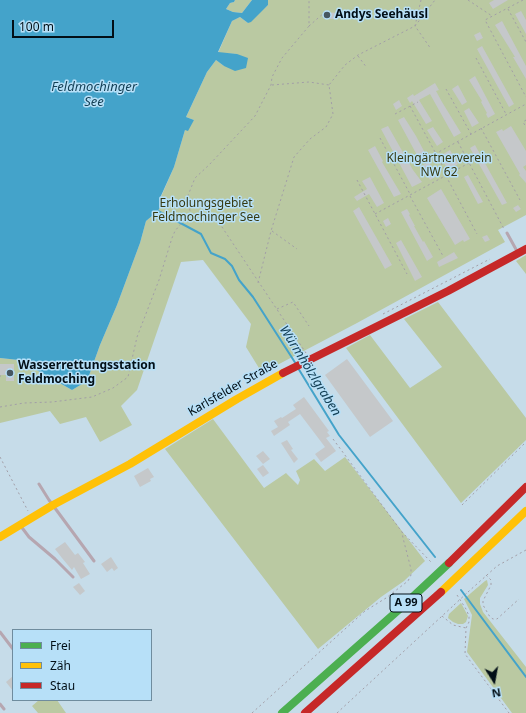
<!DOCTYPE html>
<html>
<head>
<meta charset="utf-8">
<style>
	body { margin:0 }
	#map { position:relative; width:526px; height:713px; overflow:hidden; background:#c6dce9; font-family:"Noto Sans",sans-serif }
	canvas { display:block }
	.legend { position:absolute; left:12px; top:629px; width:140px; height:72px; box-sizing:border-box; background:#b7e0f8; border:1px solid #6f8c9e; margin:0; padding:5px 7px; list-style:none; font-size:12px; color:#020f17 }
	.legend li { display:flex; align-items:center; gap:8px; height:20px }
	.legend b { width:20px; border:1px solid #6f8c9e }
	.north { position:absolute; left:474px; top:661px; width:40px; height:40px; -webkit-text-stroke:3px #b7e0f8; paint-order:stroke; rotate:169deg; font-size:11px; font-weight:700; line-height:16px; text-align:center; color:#020f17 }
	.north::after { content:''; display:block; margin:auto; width:14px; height:18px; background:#020f17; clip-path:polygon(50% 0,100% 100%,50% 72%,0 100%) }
	.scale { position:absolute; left:12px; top:20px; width:102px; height:18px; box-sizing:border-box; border:2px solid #020f17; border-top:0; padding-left:5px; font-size:12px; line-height:14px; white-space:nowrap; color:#020f17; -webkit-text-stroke:3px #b7e0f8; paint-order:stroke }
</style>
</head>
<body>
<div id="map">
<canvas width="526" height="713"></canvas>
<ul class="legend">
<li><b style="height:5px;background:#4caf50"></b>Frei</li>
<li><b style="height:5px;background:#ffc107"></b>Zäh</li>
<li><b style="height:5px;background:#c62828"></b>Stau</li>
</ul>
<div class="north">N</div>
<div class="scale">100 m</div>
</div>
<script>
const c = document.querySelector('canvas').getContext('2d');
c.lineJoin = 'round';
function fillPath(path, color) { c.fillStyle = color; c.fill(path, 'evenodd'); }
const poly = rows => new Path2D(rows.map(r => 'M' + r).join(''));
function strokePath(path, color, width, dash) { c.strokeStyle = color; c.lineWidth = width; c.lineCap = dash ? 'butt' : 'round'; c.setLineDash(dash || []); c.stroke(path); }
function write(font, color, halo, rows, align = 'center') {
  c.font = font + ' "Noto Sans",sans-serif'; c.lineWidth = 3; c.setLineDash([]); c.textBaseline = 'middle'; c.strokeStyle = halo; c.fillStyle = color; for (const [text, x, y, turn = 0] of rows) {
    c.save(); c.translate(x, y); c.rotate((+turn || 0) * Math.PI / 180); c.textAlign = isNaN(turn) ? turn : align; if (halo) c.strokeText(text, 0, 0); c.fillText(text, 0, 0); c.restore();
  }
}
fillPath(poly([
	[235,0,252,0,242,13,233,12,226,9,230,3,234,2],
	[268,0,526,0,526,215,498,230,505,242,357,323,262,373,246,347,251,324,203,260,181,262,137,390,121,406,132,425,100,442,86,417,60,424,50,411,0,423,0,358,19,360,72,390,87,381,100,345,117,305,140,243,146,221,158,211,160,207,160,199,174,167,185,130,194,120,186,117,207,72,216,60,224,66,237,54,218,53,232,21,240,17,248,23,268,5],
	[526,255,526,274,516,261],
	[438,302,526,418,526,440,461,503,346,348,370,335,410,388,442,367,404,319],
	[213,419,264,488,286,473,298,485,300,480,296,471,314,459,325,471,345,457,425,561,404,581,381,597,318,649,165,449],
	[487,580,488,585,480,598,480,604,483,612,526,667,526,713,512,713,467,652,472,615,464,599,485,581],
	[461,603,468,616,466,622,463,624,458,624,453,622,448,618,449,614],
	[39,700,57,700,66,713,38,713,32,706]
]), '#bac9a2');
fillPath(poly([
	[0,0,235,0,234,2,230,3,226,9,233,12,242,13,252,0,268,0,268,5,251,22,248,23,240,17,232,21,218,52,237,54,248,58,246,68,235,71,224,66,216,60,207,72,186,117,194,120,188,131,185,130,174,167,160,198,160,207,158,211,146,221,140,243,117,305,100,345,87,381,72,390,19,360,0,358]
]), '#44a3ca');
strokePath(poly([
	[158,211,201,234,211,253,225,259,232,266,239,280,253,297,296,364],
	[298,368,339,435,435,557],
	[461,590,526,677]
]), '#44a3ca', 2);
fillPath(poly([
	[494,0,508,0,493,9,489,3],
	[521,11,526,20,526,34,515,14],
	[325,12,337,13,336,19,324,19],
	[502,21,526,66,526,79,513,57,515,57,495,25],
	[480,32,483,38,477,41,474,35],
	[482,46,514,104,509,107,477,49],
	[475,76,495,114,488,118,486,114,487,113,481,102,482,101,469,80],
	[435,83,439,90,436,91,442,102,461,133,454,137,430,94,419,100,432,121,426,124,412,101,410,103,407,98,413,94,414,96],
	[458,85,467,102,462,105,452,89],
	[399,100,402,106,396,110,393,104],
	[469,108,479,123,472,127,464,111],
	[404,117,416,136,425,153,418,157,398,120],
	[388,126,413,170,422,182,412,187,381,129],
	[511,126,526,151,526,165,523,167,526,171,526,183,519,175,520,174,496,132,502,129,503,131],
	[433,127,443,142,437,146,427,130],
	[475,145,507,203,502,205,470,148],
	[375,146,383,161,382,162,401,194,394,197,368,150],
	[450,150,458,164,448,170,440,156],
	[429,162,437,176,430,180,423,165],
	[468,175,483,202,478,204,464,177],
	[370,177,384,203,377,207,369,194,357,201,354,197,367,189,362,181],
	[441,189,470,239,464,242,463,240,455,245,427,198],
	[518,205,521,209,516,212,513,208],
	[359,207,392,265,385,269,353,211],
	[407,209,410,214,409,215,415,226,414,226,423,242,424,241,433,257,427,261,401,212],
	[388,218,391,224,386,227,383,221],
	[487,235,490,240,485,242,482,237],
	[401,240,422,277,415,281,396,243],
	[454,252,458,258,439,267,437,262],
	[347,359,393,421,370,437,325,375],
	[0,364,14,364,14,381,6,381,6,375,0,375],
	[304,397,329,431,327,432,330,436,326,438,336,451,321,462,315,454,325,447,300,414,288,422,290,425,274,436,271,431,278,427,274,421,281,417,282,418,296,409,293,405],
	[287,440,293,449,291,450,298,459,294,463,281,443],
	[263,451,270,459,263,464,256,456],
	[263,465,269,473,263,477,257,469],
	[148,468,154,477,150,479,151,481,140,487,134,476],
	[65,542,75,555,78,553,85,562,83,563,90,574,81,579,74,567,72,570,62,558,55,549],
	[111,557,118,568,114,571,112,568,107,572,101,564],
	[79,583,85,591,80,595,73,587],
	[13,676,13,691,6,682]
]), '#c5c8ca');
strokePath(poly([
	[421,0,415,26,431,49],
	[468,0,492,16],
	[523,0,485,20,526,97],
	[508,9,526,42],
	[309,26,325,12],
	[358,56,367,68],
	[476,58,506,114],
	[272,85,309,82,329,85],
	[446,89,471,134],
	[410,106,447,174],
	[395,114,418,102],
	[526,120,523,122,526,127],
	[481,128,520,200],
	[380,138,410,194],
	[458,142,504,229],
	[435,154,526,104],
	[446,176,477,234],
	[357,180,407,274],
	[410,196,443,256],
	[375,214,469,163],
	[191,215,210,216,222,227,306,353],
	[272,231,297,249],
	[258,283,271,231,294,157,310,139,326,127,333,114,329,85,345,65,358,55,415,26,435,0],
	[277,309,293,302,309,326],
	[383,314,490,259],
	[0,376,1,376],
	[0,407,24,403,52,402,92,397,113,388,128,377,137,337,159,280,172,238,175,231,184,220,191,215,187,198,195,178,209,165,255,116,271,85,272,77,282,58,309,26,309,0],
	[333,439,402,532,431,562],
	[0,457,28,511],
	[462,505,526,442],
	[486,575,491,580,491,585,483,601,483,605,490,617,493,619,497,619,519,599],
	[468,592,497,566,526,550],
	[457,595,466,609,469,616,469,622,466,628,465,654,509,713],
	[442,616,453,625,466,628],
	[252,713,365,611,386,598,408,581,411,575,411,569,403,538,402,532],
	[337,713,454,605]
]), '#a29ea7', 1, [2, 3]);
strokePath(poly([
	[507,233,518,253],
	[39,484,49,500,94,561],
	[20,525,29,537,55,559,73,577],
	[0,632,13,649],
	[0,704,4,709]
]), '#b6a6b0', 3);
strokePath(poly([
	[282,713,403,606,449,563]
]), '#4caf50', 8);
strokePath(poly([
	[0,537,53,505,130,464,237,399,283,373],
	[441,592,526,511]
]), '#ffc107', 8);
strokePath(poly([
	[283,373,448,291,526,249],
	[449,563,526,487],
	[305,713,441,592]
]), '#c62828', 8);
strokePath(poly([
	[454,605,468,592]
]), '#a29ea7', 1, [2, 3]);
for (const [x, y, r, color] of [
	[327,15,4,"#475760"],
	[10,373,4,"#475760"]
]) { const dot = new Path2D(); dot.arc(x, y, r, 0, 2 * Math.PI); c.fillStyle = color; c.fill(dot); strokePath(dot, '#b7e0f8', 1.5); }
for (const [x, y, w] of [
	[406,603,32]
]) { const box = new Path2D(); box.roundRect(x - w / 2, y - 9, w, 18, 3); c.fillStyle = '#b7e0f8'; c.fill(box); strokePath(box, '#020f17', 1); }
write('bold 11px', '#020f17', null, [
	["A 99",406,603]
]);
write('bold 12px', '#020f17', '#b7e0f8', [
	["Andys Seehäusl",335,15],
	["Wasserrettungsstation",18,366],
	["Feldmoching",18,380]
], 'left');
write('12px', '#373a11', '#b7e0f8', [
	["Kleingärtnerverein",439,159],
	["NW 62",439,173],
	["Erholungsgebiet",206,204],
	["Feldmochinger See",206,218]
]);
write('12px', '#020f17', '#b7e0f8', [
	["Karlsfelder Straße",233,388,-30]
]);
write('italic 13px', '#154157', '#b7e0f8', [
	["Feldmochinger",94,87],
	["See",94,102],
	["Würmhölzlgraben",310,371,58]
]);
</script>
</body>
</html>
